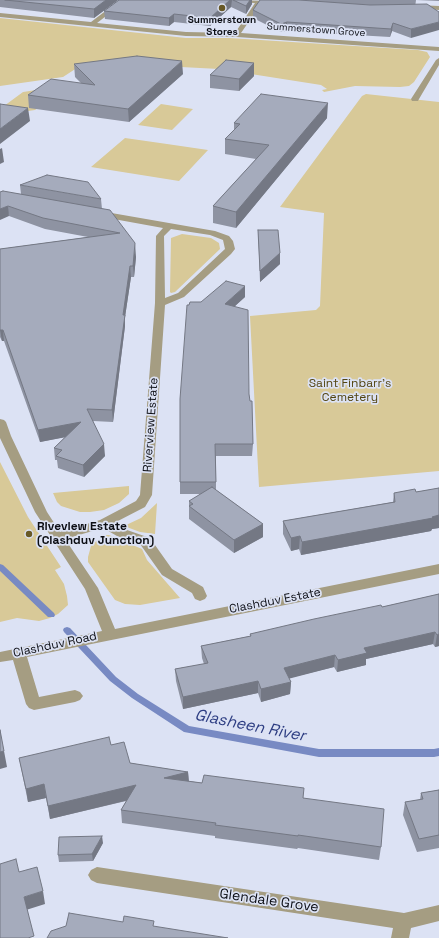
<!DOCTYPE html>
<html>
<head>
<meta charset="utf-8">
<style>
	body { margin:0 }
	canvas { display:block; background:#dce2f4 }
</style>
</head>
<body>
<canvas width="439" height="938"></canvas>
<script>
const c = document.querySelector('canvas').getContext('2d');
c.lineJoin = 'round';
function fillPath(path, color) { c.fillStyle = color; c.fill(path, 'evenodd'); }
const poly = rows => new Path2D(rows.map(r => 'M' + r).join(''));
function strokePath(path, color, width, dash) { c.strokeStyle = color; c.lineWidth = width; c.lineCap = dash ? 'butt' : 'round'; c.setLineDash(dash || []); c.stroke(path); }
function write(font, color, halo, rows, align = 'center') {
  c.font = font + ' "Space Grotesk",sans-serif'; c.lineWidth = 3.5; c.setLineDash([]); c.textBaseline = 'middle'; c.strokeStyle = halo; c.fillStyle = color; for (const [text, x, y, turn = 0] of rows) {
    c.save(); c.translate(x, y); c.rotate((+turn || 0) * Math.PI / 180); c.textAlign = isNaN(turn) ? turn : align; if (halo) c.strokeText(text, 0, 0); c.fillText(text, 0, 0); c.restore();
  }
}
fillPath(poly([
	[0,18,186,38,229,38,418,50,427,52,430,57,414,82,409,86,400,87,355,86,324,92,322,90,327,89,321,85,219,69,86,62,63,77,0,86],
	[43,89,38,108,35,110,28,111,4,106,23,92],
	[366,94,439,102,439,471,259,487,250,316,316,310,320,306,324,213,280,207,362,96],
	[161,104,193,109,172,130,138,125],
	[125,138,167,144,208,150,179,181,91,167],
	[182,234,211,238,219,243,220,249,175,292,171,293,170,292,171,238],
	[0,462,28,517,61,567,55,570,64,584,67,596,68,605,58,614,50,618,39,621,17,618,0,622],
	[129,486,129,494,119,503,104,510,90,512,80,512,61,506,57,502,53,493],
	[157,503,155,534,140,532,124,526,141,518],
	[105,535,109,535,142,549,147,560,180,598,140,605,125,604,115,600,88,562,88,557,91,546,95,542]
]), '#d8c998');
fillPath(poly([
	[0,564,3,565,54,613,55,615,54,617,48,617,0,571,0,564],
	[67,627,70,628,116,677,138,694,189,726,319,749,434,749,439,748,439,756,434,757,319,757,184,732,132,698,110,681,64,632,63,630,64,628,67,627]
]), '#788ac3');
fillPath(poly([
	[120,0,127,0,97,23,186,32,235,33,255,3,232,2,229,0,274,1,276,2,276,4,261,4,241,33,439,47,439,51,237,37,186,36,0,17,0,13,91,22,120,0],
	[417,5,439,6,439,10,415,8,414,7,417,5],
	[439,58,439,65,419,99,418,101,412,101,411,99,436,60,439,58],
	[100,211,215,231,229,236,233,241,235,249,231,254,184,297,165,305,152,495,145,507,114,523,127,530,150,538,172,569,203,587,207,596,205,599,200,601,195,599,192,593,162,575,140,544,117,536,103,528,65,539,98,588,115,629,439,564,439,574,27,657,39,697,75,690,80,692,83,696,80,700,75,702,34,710,29,708,26,704,13,660,0,662,0,652,102,631,85,589,35,512,0,438,0,419,4,420,6,422,11,436,47,512,60,532,100,520,136,501,140,495,155,303,156,236,163,228,97,216,96,214,97,212,100,211],
	[171,229,210,235,223,240,225,249,178,293,165,298,164,236,171,229],
	[97,867,404,913,439,905,439,921,411,928,409,938,391,938,393,928,97,883,91,880,88,875,91,870,97,867]
]), '#a59d82');
fillPath(poly([
	[0,0,118,0,94,18,0,7],
	[119,0,233,0,252,4,246,14,231,7,210,26,174,22,169,26,105,19,104,11],
	[260,0,439,0,439,1,416,0,411,38,392,31,390,37,287,31,281,32,253,18,253,10],
	[254,63,254,76,239,91,210,88,210,75],
	[74,64,183,74,129,122,29,108,28,95,81,83,75,77],
	[327,118,236,228,213,223,213,206,256,159,225,154,225,139,234,130,234,123],
	[20,185,101,199,102,209,136,257,134,277,131,277,125,317,125,326,113,422,93,421,105,456,84,477,58,468,57,460,55,460,54,448,65,437,40,442,4,341,2,341,0,337,0,249,88,237,45,229,9,216,0,192,21,194],
	[258,230,280,253,280,264,260,282],
	[245,297,235,306,249,394,253,444,252,456,216,456,216,490,263,524,263,537,234,553,189,519,189,501,201,494,180,494,180,482,201,302],
	[439,488,439,528,432,529,431,531,301,555,299,549,291,551,283,534,283,521,393,502,394,493,416,492],
	[439,594,439,646,435,647,433,644,366,659,366,665,337,672,334,667,289,678,291,682,290,694,261,702,258,693,183,709,176,681,175,669,204,664,202,658,201,646,250,636,250,634,382,607],
	[111,745,130,763,188,772,189,781,303,798,381,847,379,860,298,848,297,849,215,838,215,836,122,823,121,810,126,801,50,819,46,798,28,802,19,758],
	[439,790,439,848,417,852,403,815,405,802,420,800,421,793],
	[103,843,93,861,59,862,58,855]
]), '#8e93a2');
fillPath(poly([
	[106,0,118,0,94,18,94,9],
	[230,0,232,0,231,7,210,26,210,18],
	[250,0,252,0,252,4,246,14,246,6],
	[174,14,174,22,169,26,169,18],
	[287,22,287,31,281,32,281,24],
	[439,22,439,30,411,38,411,29],
	[393,23,392,31,390,37,391,29],
	[182,61,183,74,129,122,128,109],
	[254,63,254,76,239,91,239,79],
	[328,103,327,118,236,228,236,212],
	[28,108,30,121,0,144,0,129],
	[2,148,4,162,0,164,0,149],
	[8,206,9,216,0,220,0,209],
	[135,243,136,257,134,277,133,266],
	[280,253,280,264,260,282,260,271],
	[130,266,131,277,125,317,125,326,113,422,112,410,123,315],
	[245,286,245,297,225,315,225,304],
	[0,330,3,330,4,341,2,341],
	[81,422,82,434,40,442,38,430],
	[104,444,105,456,84,477,83,465],
	[439,515,439,528,432,529,431,531,301,555,302,542],
	[263,524,263,537,234,553,234,540],
	[300,536,299,549,291,551,291,538],
	[435,632,433,644,366,659,366,665,337,672,338,660,364,648],
	[439,634,439,646,435,647,437,635],
	[335,655,334,667,284,680,284,668],
	[258,681,258,693,183,709,183,697],
	[291,682,290,694,261,702,261,689],
	[4,751,7,767,0,769,0,752],
	[188,772,189,785,164,778],
	[44,784,46,798,28,802,26,789],
	[136,785,137,798,50,819,48,806],
	[102,836,103,843,93,861,92,854],
	[43,891,45,904,26,910,24,897]
]), '#747884');
const building = poly([
	[5,0,106,0,94,9,5,0],
	[119,0,230,0,210,18,174,14,169,18,104,11,119,0],
	[233,0,250,0,246,6,233,0],
	[260,0,299,0,370,5,427,4,439,12,439,22,411,29,393,23,391,29,287,22,281,24,253,10,260,0],
	[137,56,182,61,128,109,28,95,51,79,95,85,74,64,137,56],
	[226,60,254,63,239,79,210,75,226,60],
	[261,94,328,103,236,212,213,206,269,145,225,139,240,124,234,123,261,94],
	[0,104,28,108,0,129,0,104],
	[47,175,88,182,101,199,20,185,47,175],
	[3,191,110,210,135,243,133,266,130,266,123,315,125,315,112,410,87,409,104,444,83,465,56,456,62,450,54,448,81,422,38,430,3,330,0,330,0,249,120,233,43,218,8,206,0,209,0,192,3,191],
	[258,230,278,230,280,253,260,271,258,230],
	[226,281,245,286,225,304,248,310,249,394,250,401,252,401,253,444,215,444,216,482,180,482,180,399,187,305,189,305,190,302,201,302,226,281],
	[212,487,263,524,234,540,189,506,193,504,189,501,212,487],
	[439,488,439,515,432,517,433,518,302,542,300,536,291,538,283,521,395,502,394,493,415,489,416,492,439,488],
	[439,594,439,634,437,635,435,632,364,648,367,653,338,660,335,655,284,668,291,682,261,689,258,681,183,697,175,669,208,663,201,646,251,636,250,634,314,619,381,605,382,607,439,594],
	[0,730,4,751,0,752,0,730],
	[109,737,111,745,124,742,130,763,188,772,164,778,202,783,204,775,304,788,303,798,384,809,381,847,298,835,298,836,215,825,216,823,121,810,136,785,48,806,44,784,26,789,19,758,109,737],
	[439,790,439,835,419,839,405,802,423,799,421,793,439,790],
	[102,836,92,854,58,855,59,837,102,836],
	[16,859,19,872,37,867,43,891,24,897,34,936,28,938,0,938,0,864,16,859],
	[69,913,123,922,124,916,154,921,153,926,228,938,47,938,51,931,66,926,69,913]
]);
fillPath(building, '#a5abbc');
strokePath(building, '#747884', 1);
for (const [x, y, r, color] of [
	[222,8,4,"#685926"],
	[29,534,4,"#685926"]
]) { const dot = new Path2D(); dot.arc(x, y, r, 0, 2 * Math.PI); c.fillStyle = color; c.fill(dot); strokePath(dot, '#dce2f4', 1.5); }
write('bold 10px', '#0c0e14', '#dce2f4', [
	["Summerstown",222,20],
	["Stores",222,32]
]);
write('10px', '#0c0e14', '#dce2f4', [
	["Summerstown Grove",316,30,4]
]);
write('12px', '#534511', '#dce2f4', [
	["Saint Finbarr's",350,384],
	["Cemetery",350,398]
]);
write('12px', '#0c0e14', '#dce2f4', [
	["Riverview Estate",151,425,-86],
	["Clashduv Estate",275,601,-11],
	["Clashduv Road",55,645,-12]
]);
write('bold 12px', '#0c0e14', '#dce2f4', [
	["Riveview Estate",37,527],
	["(Clashduv Junction)",37,541]
], 'left');
write('14px', '#0c0e14', '#dce2f4', [
	["Glendale Grove",269,901,8]
]);
write('italic 16px', '#2e3e83', '#dce2f4', [
	["Glasheen River",250,726,11]
]);
</script>
</body>
</html>
